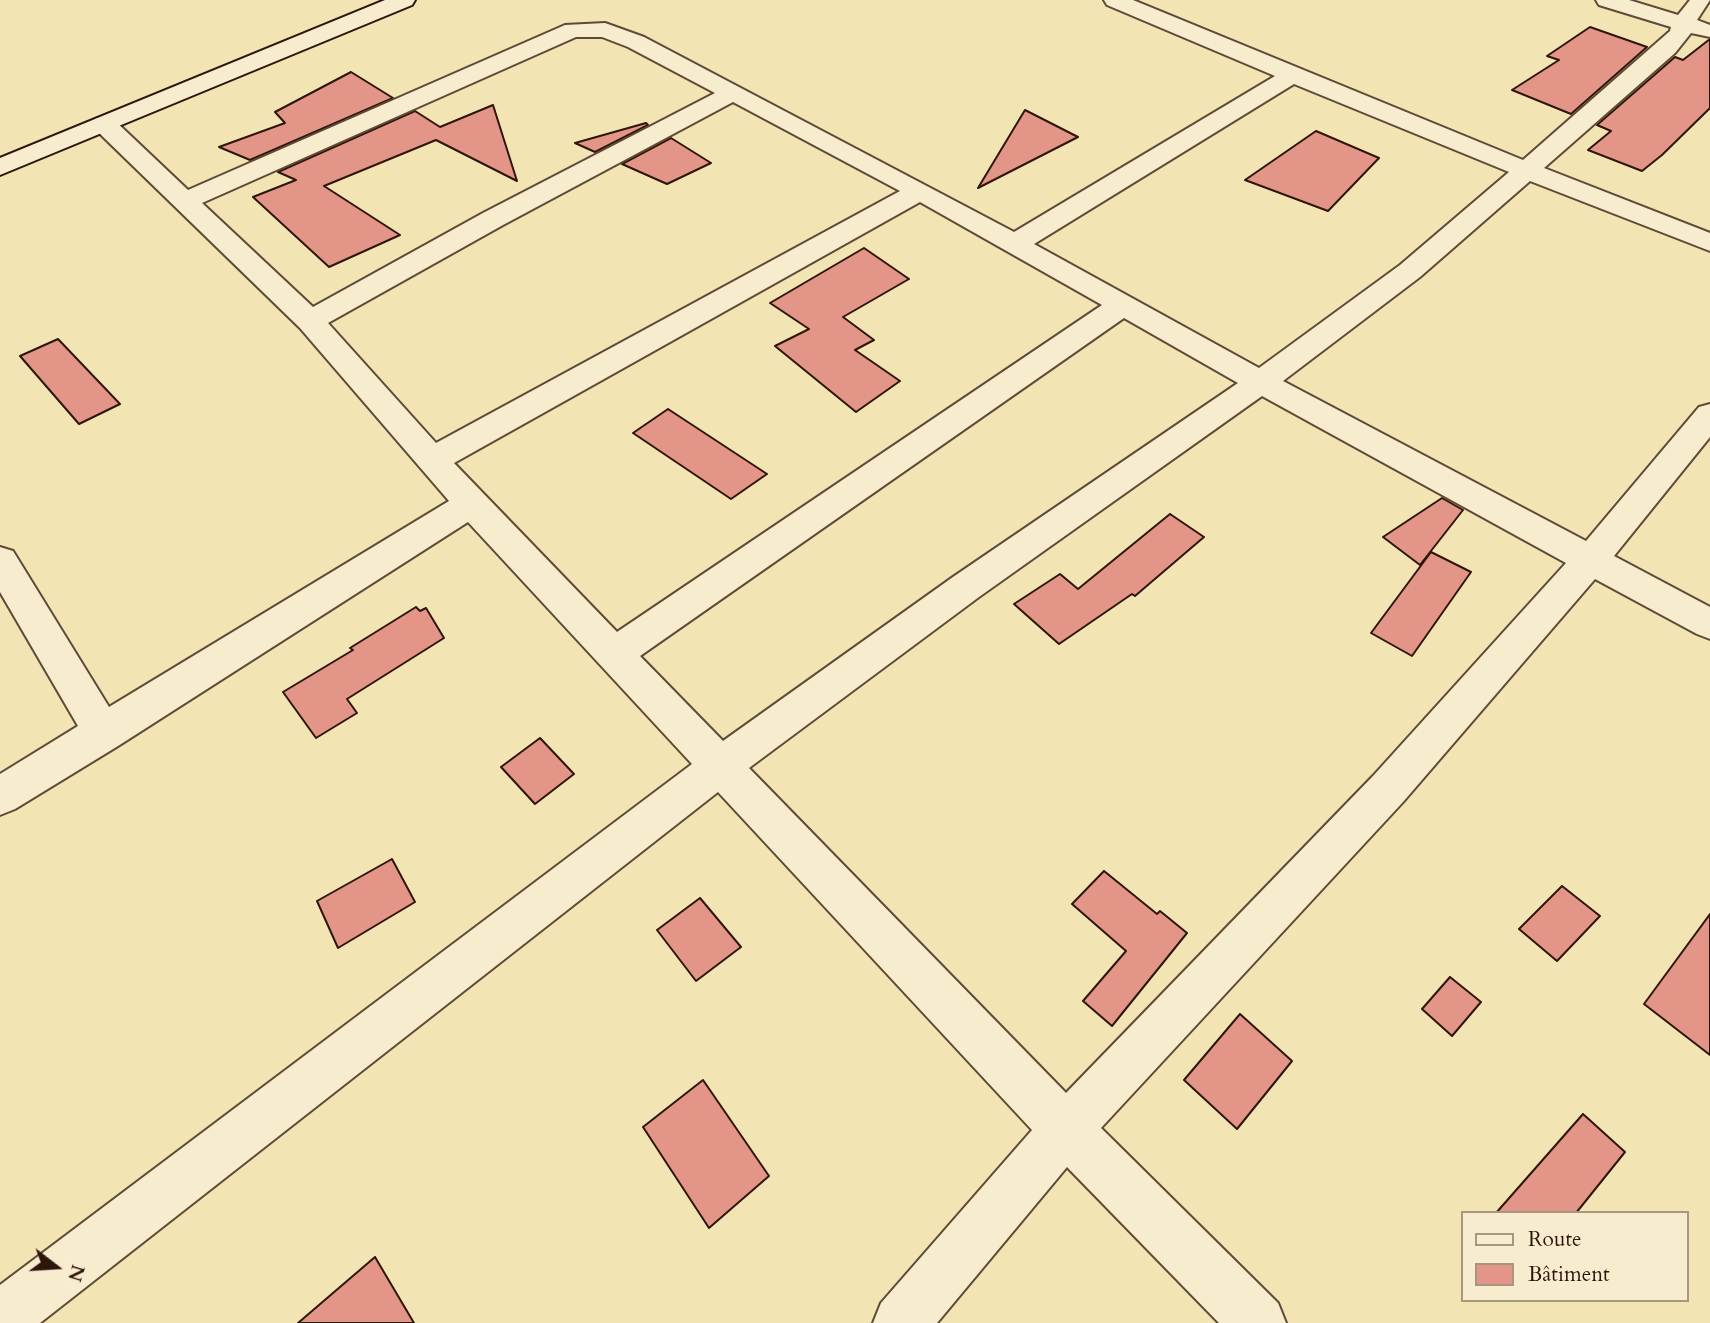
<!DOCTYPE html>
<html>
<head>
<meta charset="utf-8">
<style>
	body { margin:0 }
	#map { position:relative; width:1710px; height:1323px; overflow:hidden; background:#f3e4b4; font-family:Cardo,serif }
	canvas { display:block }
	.legend { position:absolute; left:1461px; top:1211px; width:228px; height:91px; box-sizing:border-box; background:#f7edce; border:2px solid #a79781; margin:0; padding:9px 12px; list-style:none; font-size:21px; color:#2f160d }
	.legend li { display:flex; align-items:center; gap:14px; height:35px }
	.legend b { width:35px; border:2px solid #a79781 }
	.north { position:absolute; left:21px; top:1232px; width:70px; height:70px; -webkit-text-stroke:5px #f7edce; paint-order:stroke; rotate:107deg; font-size:19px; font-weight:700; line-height:28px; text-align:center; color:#2f160d }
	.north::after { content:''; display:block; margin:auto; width:24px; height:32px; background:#2f160d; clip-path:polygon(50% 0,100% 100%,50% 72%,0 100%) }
</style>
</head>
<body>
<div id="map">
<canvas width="1710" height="1323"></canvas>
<ul class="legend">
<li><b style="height:9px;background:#f7edce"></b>Route</li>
<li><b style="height:19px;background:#e39588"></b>Bâtiment</li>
</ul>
<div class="north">N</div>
</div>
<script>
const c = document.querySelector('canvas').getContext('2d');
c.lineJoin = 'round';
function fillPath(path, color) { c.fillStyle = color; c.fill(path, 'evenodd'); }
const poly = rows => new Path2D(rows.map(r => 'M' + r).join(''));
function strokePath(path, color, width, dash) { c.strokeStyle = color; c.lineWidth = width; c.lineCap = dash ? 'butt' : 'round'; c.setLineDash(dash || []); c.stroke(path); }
const building = poly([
	[1590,27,1647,47,1571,114,1512,90,1559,60,1547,56,1590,27],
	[1710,39,1710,108,1662,155,1642,171,1588,150,1611,131,1597,125,1675,57,1683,60,1710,39],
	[351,72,393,98,250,160,219,147,285,123,275,112,351,72],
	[493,105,517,181,436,140,324,186,400,235,329,267,253,197,296,180,278,172,415,111,440,127,493,105],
	[1025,110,1078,137,978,188,1025,110],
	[646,123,648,125,595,152,575,143,646,123],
	[1316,131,1379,158,1328,211,1245,180,1316,131],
	[671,138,711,163,667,184,622,164,671,138],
	[864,248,909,279,843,317,874,340,855,350,900,381,856,412,775,346,809,329,770,303,864,248],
	[58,339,120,404,79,424,20,356,58,339],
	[668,409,767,474,731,499,633,433,668,409],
	[1442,498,1463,510,1420,565,1383,537,1442,498],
	[1170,514,1204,537,1135,596,1132,594,1059,644,1014,604,1060,574,1078,589,1170,514],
	[1431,552,1471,572,1412,656,1371,633,1431,552],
	[416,607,420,611,426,608,444,638,347,699,357,713,316,738,283,692,353,650,350,648,416,607],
	[540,738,574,774,535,804,501,767,540,738],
	[392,859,415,902,338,948,317,901,392,859],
	[1104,871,1157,914,1160,911,1187,933,1112,1026,1083,1001,1126,951,1072,904,1104,871],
	[1562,886,1600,916,1557,961,1519,929,1562,886],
	[700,898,741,947,696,981,657,930,700,898],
	[1710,914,1710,1055,1644,1004,1710,914],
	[1450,977,1481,1002,1452,1036,1422,1009,1450,977],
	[1240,1014,1292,1061,1237,1129,1184,1080,1240,1014],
	[703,1080,769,1176,709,1228,643,1127,703,1080],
	[1583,1114,1625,1152,1576,1213,1496,1213,1583,1114],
	[375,1257,414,1323,298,1323,375,1257]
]);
fillPath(building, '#e39588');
strokePath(building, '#2f160d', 2);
const street = poly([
	[1104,0,1133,0,1523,160,1670,31,1671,27,1599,5,1596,0,1629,0,1678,15,1690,0,1710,0,1697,20,1710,25,1710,37,1691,33,1675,53,1544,168,1710,233,1710,251,1530,181,1420,277,1283,381,1586,541,1699,407,1710,404,1710,437,1614,556,1710,607,1710,639,1697,634,1595,579,1403,802,1101,1128,1278,1303,1286,1323,1219,1323,1067,1167,937,1323,873,1323,881,1303,1032,1130,718,792,40,1323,0,1323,0,1285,692,764,468,522,118,746,15,809,0,815,0,774,78,726,0,592,0,547,13,551,109,707,449,501,300,328,95,129,92,124,95,119,104,117,113,119,188,190,565,25,605,23,644,37,1014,232,1275,76,1107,5,1104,0],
	[576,37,602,37,628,47,715,93,483,213,313,307,202,203,576,37],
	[1294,84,1509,172,1400,265,1259,368,1034,244,1294,84],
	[733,102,900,191,436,443,328,323,503,225,733,102],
	[920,202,1102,305,617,632,454,463,920,202],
	[1124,318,1238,383,953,577,723,741,640,656,1124,318],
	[1262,396,1566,563,1373,776,1066,1093,749,768,979,597,1262,396]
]);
const secondary = poly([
	[385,0,415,0,412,5,0,175,0,158,385,0]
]);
strokePath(street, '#604a37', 4);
strokePath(secondary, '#2f160d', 4);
fillPath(street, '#f7edce');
fillPath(secondary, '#f7edce');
</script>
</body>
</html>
